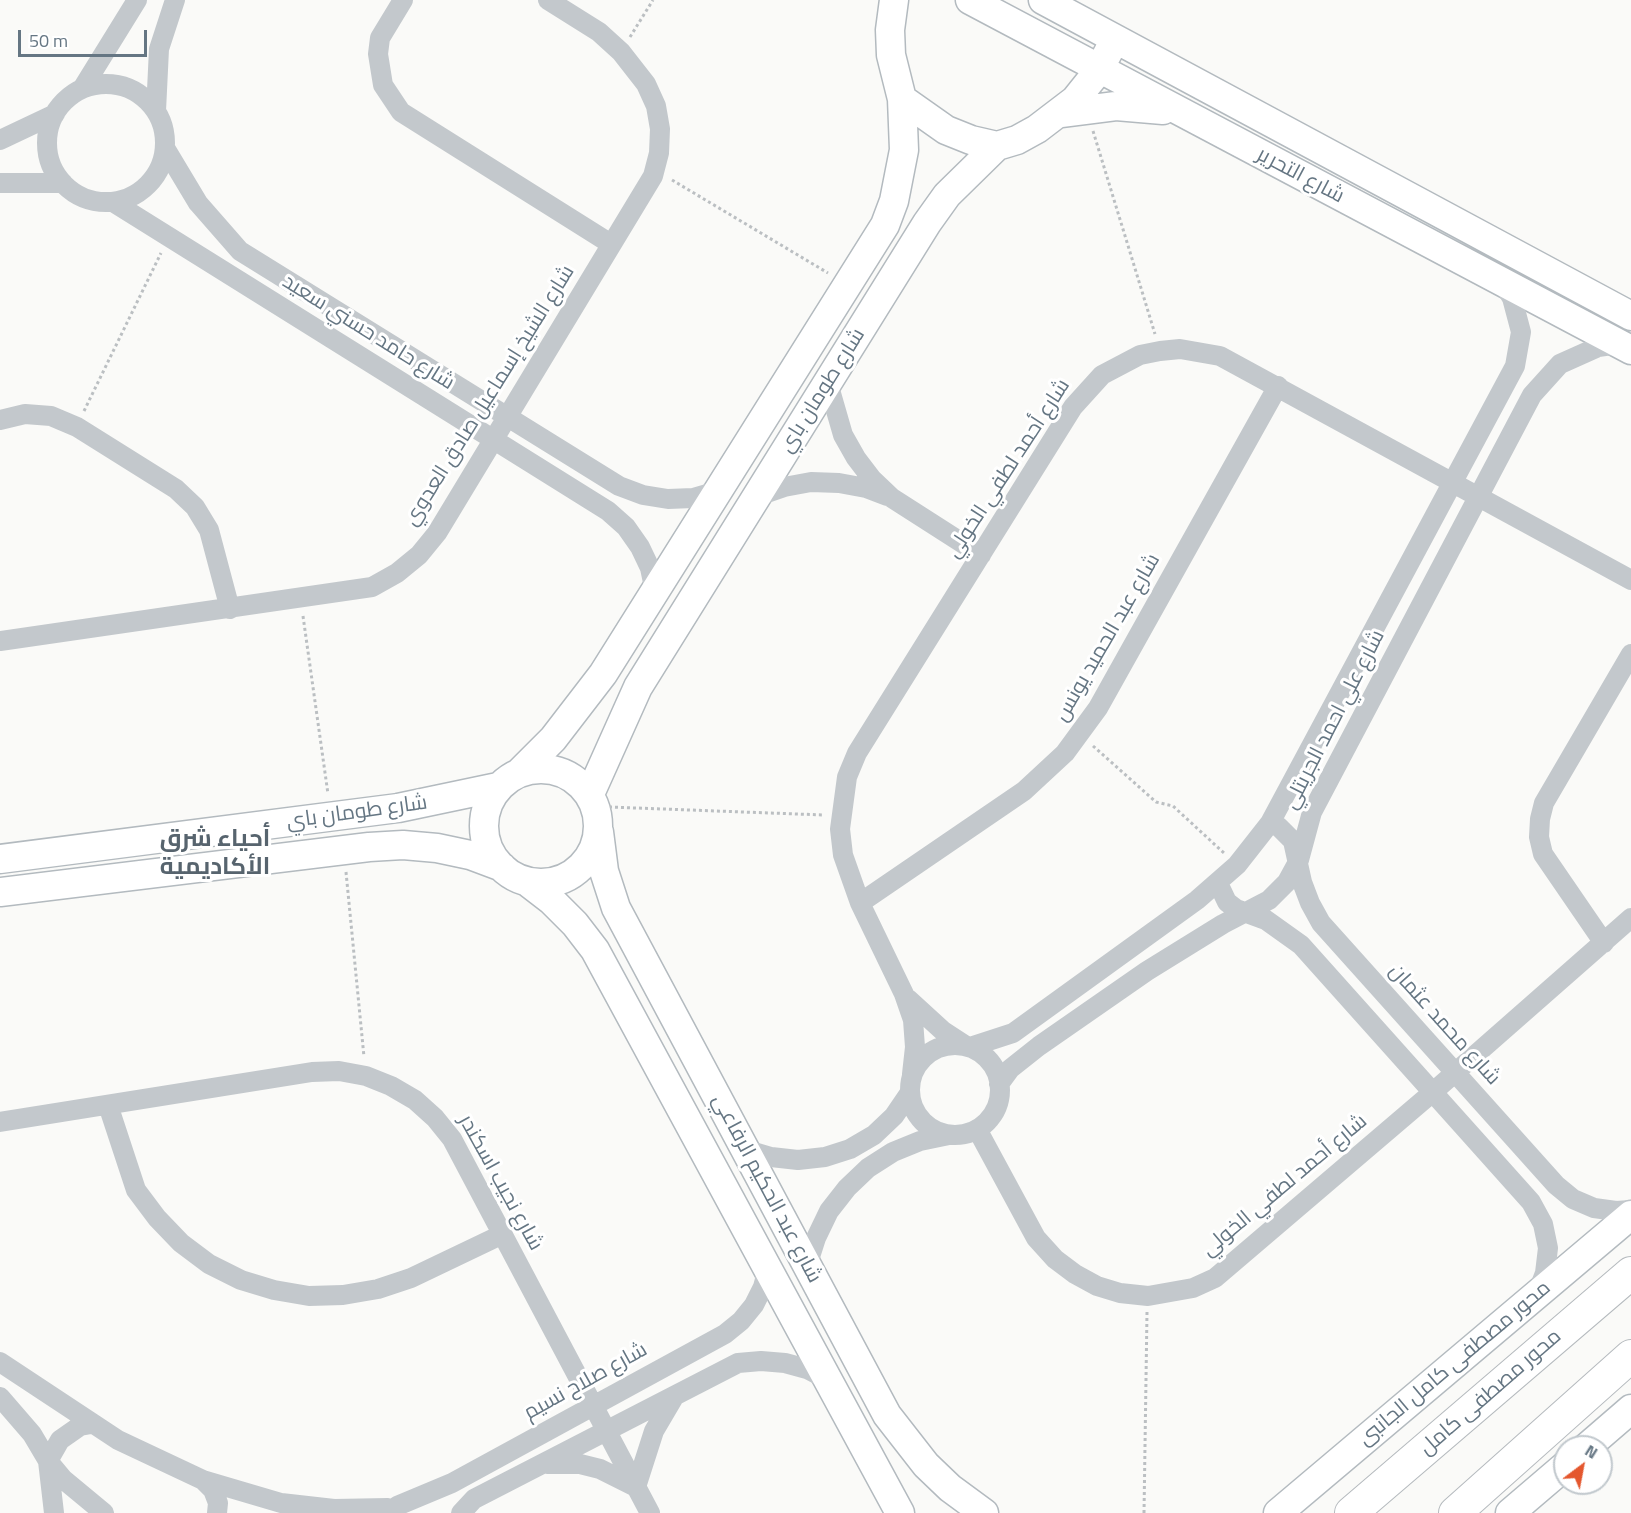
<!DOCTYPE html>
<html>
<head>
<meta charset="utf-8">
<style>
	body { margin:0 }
	#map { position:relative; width:1631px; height:1513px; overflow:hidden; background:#fafaf8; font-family:"Titillium Web",sans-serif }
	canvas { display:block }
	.north { position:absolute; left:1553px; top:1435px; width:60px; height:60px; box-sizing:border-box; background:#fff; border:2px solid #c1c8cd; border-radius:50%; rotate:32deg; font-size:16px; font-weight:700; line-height:24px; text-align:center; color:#657683 }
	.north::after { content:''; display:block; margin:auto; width:21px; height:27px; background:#e4572e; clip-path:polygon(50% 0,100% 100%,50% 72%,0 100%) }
	.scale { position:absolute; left:18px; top:30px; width:129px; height:27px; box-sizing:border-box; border:3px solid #657683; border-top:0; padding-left:8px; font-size:18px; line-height:21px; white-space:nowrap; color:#657683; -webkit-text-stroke:4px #fff; paint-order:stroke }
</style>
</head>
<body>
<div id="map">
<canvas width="1631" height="1513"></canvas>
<div class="north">N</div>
<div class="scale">50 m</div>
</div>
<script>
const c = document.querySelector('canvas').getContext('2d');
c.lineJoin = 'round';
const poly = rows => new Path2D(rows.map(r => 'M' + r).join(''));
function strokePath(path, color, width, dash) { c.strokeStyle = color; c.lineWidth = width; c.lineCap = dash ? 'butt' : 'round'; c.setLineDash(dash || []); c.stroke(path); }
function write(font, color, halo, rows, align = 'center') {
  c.font = font + ' "Titillium Web",Cairo,sans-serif'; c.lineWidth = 6; c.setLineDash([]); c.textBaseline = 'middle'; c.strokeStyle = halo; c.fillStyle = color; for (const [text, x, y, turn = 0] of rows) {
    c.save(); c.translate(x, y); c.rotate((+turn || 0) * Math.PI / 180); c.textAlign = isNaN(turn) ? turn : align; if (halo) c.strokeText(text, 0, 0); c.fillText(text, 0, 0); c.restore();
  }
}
const secondary = poly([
	[970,0,1631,350],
	[1043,0,1631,316],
	[902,99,946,130,971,140,997,146],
	[1061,113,1116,106,1163,110],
	'484 826a57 57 0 1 1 114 0a57 57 0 1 1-114 0Z',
	[520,772,553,739,603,674,885,225,894,201,904,150,902,99,891,55,890,30,894,0],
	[590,794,638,687,927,223,947,195,997,146,1017,140,1037,129,1075,100,1099,70,1115,39],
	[599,832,604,871,616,908,887,1415,926,1465,950,1488,984,1513],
	[0,859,398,808,498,787],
	[526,881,552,901,575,924,595,950,900,1513],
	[0,892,369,847,403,845,437,848,470,855,502,867],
	[1587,1447,1631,1409],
	[1278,1513,1631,1215],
	[1510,1513,1565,1466]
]);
const primary = poly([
	[1351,1513,1631,1273],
	[1455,1513,1631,1356]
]);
strokePath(secondary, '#b3babf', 31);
strokePath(primary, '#b5babe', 34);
strokePath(poly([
	[630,37,653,0],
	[1093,131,1155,334],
	[672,180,828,273],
	[84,411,161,253],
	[303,616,328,794],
	[1093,746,1156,802,1173,806,1225,854],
	[609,807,824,815],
	[346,872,364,1057],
	[1144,1513,1147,1312]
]), '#bbbfc2', 3, [3, 3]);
strokePath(poly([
	[403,0,380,38,378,54,383,85,401,112,611,244],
	'47 143a59 59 0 1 1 118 0a59 59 0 1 1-118 0Z',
	[82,89,137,0],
	[156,111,159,49,175,0],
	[0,140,55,114],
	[165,148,198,203,240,251,619,486,643,495,668,499,693,498,717,491],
	[0,183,63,183],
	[113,202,608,511,626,527,640,547,650,568,655,592],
	[828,383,843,435,856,458,872,479,892,498,981,555],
	[0,420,25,414,51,416,77,427,176,489,195,507,209,530,230,609],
	[758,496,784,487,811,482,839,483,866,488,887,496],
	[0,641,372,587,397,573,419,555,437,533,653,176,659,153,660,129,656,106,646,84,621,52,599,32,548,0],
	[1270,823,1279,827,1293,841,1302,882,1310,903,1321,923,1556,1185,1573,1199,1594,1208,1616,1211,1631,1210],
	[1218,883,1227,902,1236,909,1266,920,1301,945,1531,1202,1543,1224,1548,1248,1545,1273,1537,1294],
	[860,903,1024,791,1065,753,1098,708,1278,386],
	[1604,943,1543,854,1539,837,1540,819,1544,803,1631,654],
	[908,999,943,1031,966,1046],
	'910 1090a45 45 0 1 1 90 0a45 45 0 1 1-90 0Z',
	[970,1047,1013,1033,1197,900,1237,865,1270,823,1515,366,1521,332,1512,298,1503,283],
	[912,1074,915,1047,913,1020,904,994,860,903,843,855,840,829,847,777,857,753,1073,407,1102,375,1140,355,1160,351,1180,349,1220,356,1631,580],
	[999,1084,1010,1069,1039,1046,1147,971,1223,924,1269,900,1287,882,1299,860,1312,812,1532,395,1560,364,1598,347,1619,344],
	[108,1105,136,1190,157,1218,181,1243,209,1264,241,1280,274,1290,309,1296,343,1295,378,1289,411,1278,503,1234],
	[0,1122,312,1072,339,1071,366,1076,391,1086,415,1100,435,1118,452,1139,650,1513],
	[977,1129,1036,1238,1055,1259,1075,1274,1097,1286,1120,1293,1148,1296,1193,1288,1215,1278,1433,1092,1631,918],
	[744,1149,771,1157,798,1160,825,1157,850,1149,874,1135,894,1116,909,1094],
	[807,1266,816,1238,829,1211,847,1188,868,1168,893,1152,920,1141,949,1135],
	[0,1362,118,1440,203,1480,281,1503,334,1509,388,1508],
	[0,1397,32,1434,48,1461,63,1479,104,1513],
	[547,1464,580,1464,600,1469,636,1487,654,1431,674,1397],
	[203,1480,213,1490,218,1503,217,1513],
	[397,1506,452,1483,725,1334,741,1321,754,1305,763,1287,768,1268],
	[54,1513,48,1461,60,1440,80,1426,91,1424],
	[461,1513,474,1499,738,1363,761,1361,785,1363,807,1369,828,1380]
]), '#c3c8cc', 20);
strokePath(secondary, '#fff', 28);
strokePath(primary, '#fff', 32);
write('21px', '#657683', '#fff', [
	["شارع التحرير",1300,176,28],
	["شارع حامد حسني سعيد",368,333,32],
	["شارع طومان باي",823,391,-58],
	["شارع الشيخ إسماعيل صادق العدوي",490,396,-58],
	["شارع أحمد لطفي الخولي",1009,469,-57],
	["شارع عبد الحميد يونس",1108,638,-60],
	["شارع علي احمد الجريتلي",1335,720,-63],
	["شارع طومان باي",357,813,-8],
	["شارع محمد عثمان",1444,1025,48],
	["شارع نجيب اسكندر",500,1183,61],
	["شارع أحمد لطفي الخولي",1285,1186,-40],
	["شارع عبد الحكيم الرفاعي",766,1189,62],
	["محور مصطفى كامل الجانبى",1455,1364,-40],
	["شارع صلاح نسيم",586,1382,-29],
	["محور مصطفى كامل",1491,1393,-41]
]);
write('bold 24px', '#57646e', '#fff', [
	["أحياء شرق",215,840],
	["الأكاديمية",215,868]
]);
</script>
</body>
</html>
